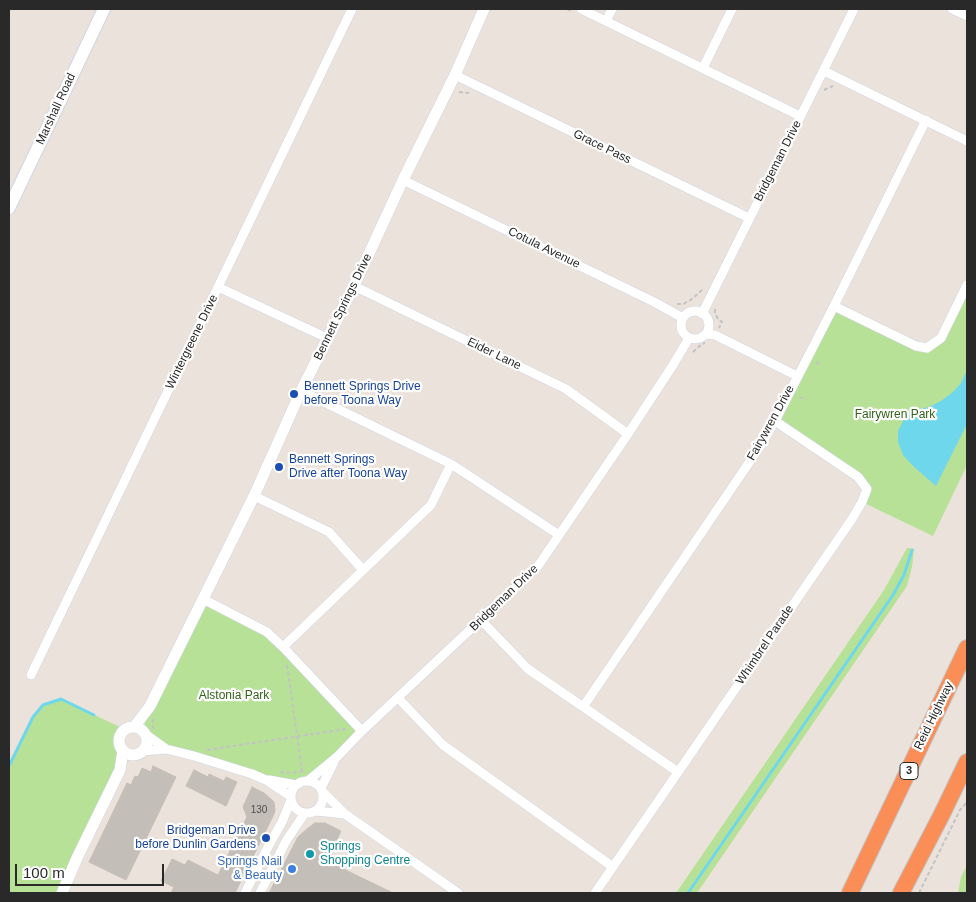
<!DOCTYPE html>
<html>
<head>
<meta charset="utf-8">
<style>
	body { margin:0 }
	#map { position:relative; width:976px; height:902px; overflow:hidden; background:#ebe2db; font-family:Arial,sans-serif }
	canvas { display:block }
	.frame { position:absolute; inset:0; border:10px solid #292929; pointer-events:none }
	.scale { position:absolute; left:15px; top:864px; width:149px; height:22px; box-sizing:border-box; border:2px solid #292929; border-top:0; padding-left:6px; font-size:15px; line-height:18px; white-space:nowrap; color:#292929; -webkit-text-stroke:4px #fff; paint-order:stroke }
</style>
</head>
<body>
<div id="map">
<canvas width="976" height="902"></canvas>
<div class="frame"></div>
<div class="scale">100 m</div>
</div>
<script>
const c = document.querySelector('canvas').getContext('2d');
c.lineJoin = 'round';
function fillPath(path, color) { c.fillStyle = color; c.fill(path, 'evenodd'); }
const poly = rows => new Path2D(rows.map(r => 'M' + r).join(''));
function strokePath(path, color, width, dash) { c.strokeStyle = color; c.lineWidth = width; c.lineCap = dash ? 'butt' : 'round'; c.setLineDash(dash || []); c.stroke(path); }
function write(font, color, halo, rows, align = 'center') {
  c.font = font + ' Arial,sans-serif'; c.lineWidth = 4.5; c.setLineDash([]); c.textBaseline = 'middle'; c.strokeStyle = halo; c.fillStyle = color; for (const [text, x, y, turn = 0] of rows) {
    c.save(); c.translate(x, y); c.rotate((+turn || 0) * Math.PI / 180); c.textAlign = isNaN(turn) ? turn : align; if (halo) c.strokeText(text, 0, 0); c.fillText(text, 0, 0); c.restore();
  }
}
fillPath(poly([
	[967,285,967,465,933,536,862,502,867,489,858,477,775,421,834,306,927,348,941,338],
	[907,548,914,549,912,567,907,586,697,893,676,893,884,590],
	[203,599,267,632,362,731,309,780,304,781,296,785,166,749,143,731,150,706],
	[61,699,126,730,120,737,120,741,123,750,62,893,9,893,9,766,33,717,43,705],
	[967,865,967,893,958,893,961,877]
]), '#b8e198');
fillPath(poly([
	[967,370,967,424,936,486,913,466,903,455,898,442,898,431,904,419,912,411,929,407,941,401,953,392,961,383]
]), '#6fd7ec');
strokePath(poly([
	[9,766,33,717,43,705,61,699,94,715],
	[688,893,893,595,904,575,912,550]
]), '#6fd7ec', 3);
const building = poly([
	[153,766,176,777,126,880,89,862,127,783,131,785,135,776,138,777,142,768,151,772,153,766],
	[194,770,208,777,209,774,224,781,226,777,237,782,226,806,186,786,194,770],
	[252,787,264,793,271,799,274,802,275,810,274,814,235,893,171,893,174,887,161,881,172,859,185,865,188,860,218,875,247,817,243,807,252,787],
	[315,823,325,823,341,831,327,861,393,893,269,893,298,837,308,828,315,823]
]);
fillPath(building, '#c3beb7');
strokePath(building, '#c6beb5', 1);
const minor = poly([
	[581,9,800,116],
	[952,9,967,16],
	[606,21,612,9],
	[703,68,732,9],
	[824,71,967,141],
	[455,75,749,218],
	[403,180,654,302,683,318],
	[354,286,566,389,628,434],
	[218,287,327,338],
	[834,306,916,346,927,348,941,338,967,285],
	'681 325a14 14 0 1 1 28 0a14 14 0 1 1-28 0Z',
	[702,314,854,9],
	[706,334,715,335,797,376],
	[301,391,451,464,468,475,559,535],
	[254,496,329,532,363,570],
	[203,599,267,632,285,649,362,731],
	[481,620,528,669,678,772],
	[283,647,431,505,451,464],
	[31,675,352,9],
	[398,698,443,745,613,867],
	[583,707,761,445,775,421,834,306,926,120],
	[145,734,166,749],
	[143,751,166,749,194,756,252,774,266,780,290,796],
	[269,780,296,785],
	[309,780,337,757,362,731,538,566,628,434,673,365,689,338],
	'291 797a16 16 0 1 1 32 0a16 16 0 1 1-32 0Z',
	[321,788,334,762],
	[323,792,345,814,458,893],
	[316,811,345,814],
	[245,893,269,845,282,822,291,800],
	[260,893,286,841,305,813],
	[595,893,852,519,862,502,867,489,858,477,775,421]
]);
const tertiary = poly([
	[134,727,150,706,203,599,254,496,301,391,354,286,403,180,455,75,484,9],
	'119 741a14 14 0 1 1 28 0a14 14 0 1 1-28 0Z',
	[62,893,77,858,120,770,123,750]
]);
const secondary = poly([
	[9,208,104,9]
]);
const motorway = poly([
	[850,893,967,648],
	[901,893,942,814,967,762]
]);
strokePath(minor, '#d0d5e2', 10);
strokePath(tertiary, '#d0d5e2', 12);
strokePath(secondary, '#d0d5e2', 14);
strokePath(motorway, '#c3c3c3', 18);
strokePath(poly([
	[567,9,572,11],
	[824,90,826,89,833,86],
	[459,92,469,93],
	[677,304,683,304,692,299,704,288],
	[715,309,715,313,718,319,722,322,719,328],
	[693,352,702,344,705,343],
	[816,362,821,366],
	[317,382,318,387,322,390],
	[799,397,806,399],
	[287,665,302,771],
	[153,719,153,726,154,729],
	[207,750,346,729],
	[280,772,292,773,304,771],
	[919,893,960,810,967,802]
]), '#c3c3c3', 2, [4, 2.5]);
strokePath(minor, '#fff', 9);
strokePath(tertiary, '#fff', 11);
strokePath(secondary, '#fff', 12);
strokePath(motorway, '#fb8d56', 16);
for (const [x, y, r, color] of [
	[294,394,5,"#1a4fb4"],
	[279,467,5,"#1a4fb4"],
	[266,838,5,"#1a4fb4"],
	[310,854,5,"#0f9aa8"],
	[292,869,5,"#3f7fe0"]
]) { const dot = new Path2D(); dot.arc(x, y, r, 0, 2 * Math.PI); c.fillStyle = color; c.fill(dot); strokePath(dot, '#fff', 2); }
write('10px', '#504e4c', null, [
	["130",259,810]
]);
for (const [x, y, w] of [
	[909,771,18]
]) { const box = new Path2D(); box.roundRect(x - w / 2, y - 8.5, w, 17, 4); c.fillStyle = '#fff'; c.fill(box); strokePath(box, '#292929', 1); }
write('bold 11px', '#292929', null, [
	["3",909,771]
]);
write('12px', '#292929', '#fff', [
	["Marshall Road",56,109,-65],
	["Grace Pass",602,147,26],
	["Bridgeman Drive",778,161,-63],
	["Cotula Avenue",544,248,26],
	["Bennett Springs Drive",343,307,-64],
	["Wintergreene Drive",192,342,-64],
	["Eider Lane",494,354,26],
	["Fairywren Drive",771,423,-61],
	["Bridgeman Drive",504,598,-44],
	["Whimbrel Parade",765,645,-56],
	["Reid Highway",934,716,-64]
]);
write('12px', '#164399', '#fff', [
	["Bennett Springs Drive",304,387],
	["before Toona Way",304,401],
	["Bennett Springs",289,460],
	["Drive after Toona Way",289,474],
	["Bridgeman Drive",256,831,"right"],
	["before Dunlin Gardens",256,845,"right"]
], 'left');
write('12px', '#32641b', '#fff', [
	["Fairywren Park",895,415],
	["Alstonia Park",234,696]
]);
write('12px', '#0d838f', '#fff', [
	["Springs",320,847],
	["Shopping Centre",320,861]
], 'left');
write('12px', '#366cbe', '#fff', [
	["Springs Nail",282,862],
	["& Beauty",282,876]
], 'right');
</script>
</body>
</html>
